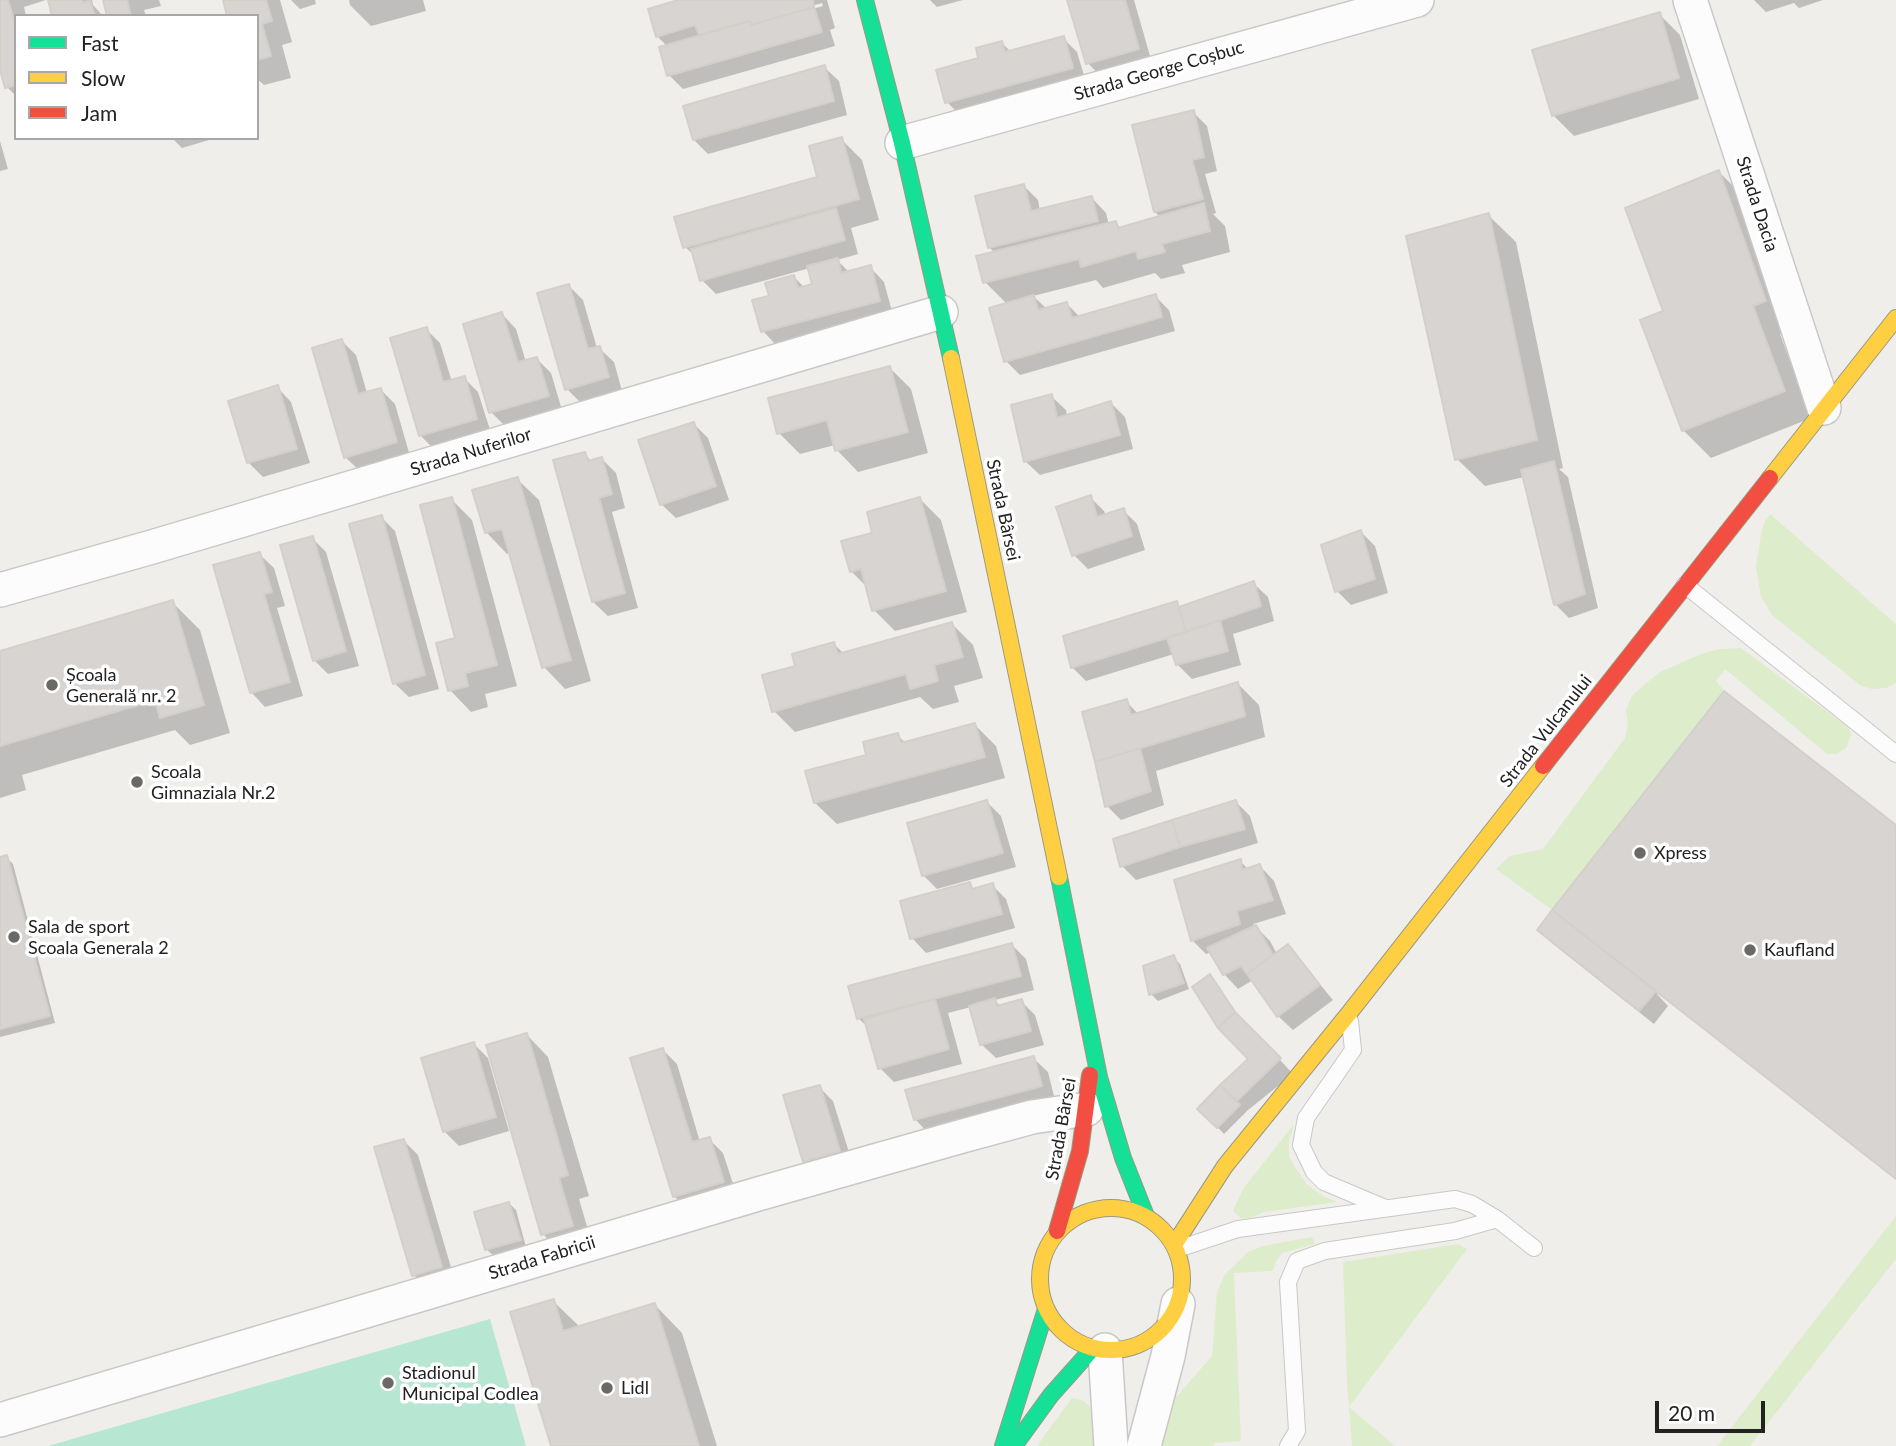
<!DOCTYPE html>
<html>
<head>
<meta charset="utf-8">
<style>
	body { margin:0 }
	#map { position:relative; width:1896px; height:1446px; overflow:hidden; background:#f0eeeb; font-family:Lato,sans-serif }
	canvas { display:block }
	.legend { position:absolute; left:14px; top:14px; width:245px; height:126px; box-sizing:border-box; background:#fff; border:2px solid #a7a7a7; margin:0; padding:9px 12px; list-style:none; font-size:21px; color:#222 }
	.legend li { display:flex; align-items:center; gap:14px; height:35px }
	.legend b { width:35px; border:2px solid #a7a7a7 }
	.scale { position:absolute; left:1655px; top:1401px; width:110px; height:32px; box-sizing:border-box; border:4px solid #222; border-top:0; padding-left:9px; font-size:21px; line-height:24px; white-space:nowrap; color:#222; -webkit-text-stroke:5px #fff; paint-order:stroke }
</style>
</head>
<body>
<div id="map">
<canvas width="1896" height="1446"></canvas>
<ul class="legend">
<li><b style="height:9px;background:#16e098"></b>Fast</li>
<li><b style="height:9px;background:#ffcf43"></b>Slow</li>
<li><b style="height:9px;background:#f24e42"></b>Jam</li>
</ul>
<div class="scale">20 m</div>
</div>
<script>
const c = document.querySelector('canvas').getContext('2d');
c.lineJoin = 'round';
function fillPath(path, color) { c.fillStyle = color; c.fill(path, 'evenodd'); }
const poly = rows => new Path2D(rows.map(r => 'M' + r).join(''));
function strokePath(path, color, width, dash) { c.strokeStyle = color; c.lineWidth = width; c.lineCap = dash ? 'butt' : 'round'; c.setLineDash(dash || []); c.stroke(path); }
function write(font, color, halo, rows, align = 'center') {
  c.font = font + ' Lato,sans-serif'; c.lineWidth = 7; c.setLineDash([]); c.textBaseline = 'middle'; c.strokeStyle = halo; c.fillStyle = color; for (const [text, x, y, turn = 0] of rows) {
    c.save(); c.translate(x, y); c.rotate((+turn || 0) * Math.PI / 180); c.textAlign = isNaN(turn) ? turn : align; if (halo) c.strokeText(text, 0, 0); c.fillText(text, 0, 0); c.restore();
  }
}
fillPath(poly([
	[1770,514,1896,624,1896,683,1886,688,1872,689,1860,685,1772,615,1761,597,1756,566,1761,534,1764,523],
	[1741,648,1848,727,1851,733,1847,747,1837,754,1827,754,1725,669,1716,681,1724,691,1552,910,1496,869,1510,856,1543,849,1625,738,1628,724,1626,711,1631,697,1645,684,1660,672,1701,654,1720,649],
	[1294,1124,1289,1141,1289,1156,1294,1166,1307,1184,1323,1196,1337,1202,1264,1212,1249,1218,1241,1218,1233,1211,1243,1189],
	[1896,1216,1896,1259,1750,1446,1717,1446],
	[1312,1237,1315,1244,1282,1253,1276,1261,1273,1271,1234,1273,1241,1441,1214,1443,1214,1446,1153,1446,1170,1404,1212,1356,1217,1292,1225,1274,1248,1252,1263,1246],
	[1458,1244,1467,1249,1349,1407,1395,1446,1352,1446,1349,1407,1347,1382,1343,1262],
	[1072,1398,1084,1401,1090,1408,1093,1418,1095,1446,1037,1446]
]), '#ddeccb');
fillPath(poly([
	[490,1319,526,1446,48,1446]
]), '#b7e6d2');
fillPath(poly([
	[0,0,46,0,24,7,26,16,16,16,16,96,7,87,0,64],
	[49,0,92,0,93,5,103,16,54,16],
	[104,0,159,0,161,6,144,10,146,16,109,16],
	[225,0,280,0,292,42,282,45,291,78,264,85,257,79,257,16],
	[291,0,315,0,316,4,300,9],
	[349,0,423,0,426,11,371,26,350,5],
	[684,0,827,0,835,28,830,30,835,46,683,89,669,75,667,46,657,36],
	[822,3,823,6,754,26,752,23],
	[930,0,963,0,937,7],
	[1069,0,1134,0,1152,63,1102,78,1088,63],
	[1754,0,1823,0,1799,8,1794,3,1766,12],
	[1659,14,1680,35,1699,99,1574,136,1553,115],
	[1063,38,1077,52,1086,82,961,116,947,102,980,59,1002,43,1011,52],
	[824,67,839,81,847,115,708,154,694,140],
	[1193,112,1207,126,1217,171,1205,174,1216,213,1213,214,1225,226,1230,252,1182,265,1185,273,1161,279,1155,273,1103,288,1096,280,1033,296,1047,309,1067,304,1080,317,1155,296,1169,310,1175,331,1020,375,1006,361,1007,304,985,282,995,253,989,247,1024,186,1038,200,1040,211,1092,198,1106,213,1109,225,1116,223,1122,229,1161,218,1155,212],
	[172,138,216,138,182,148],
	[841,139,862,160,879,220,851,228,858,254,837,260,850,273,870,267,884,282,893,315,777,346,763,331,771,298,794,277,805,288,814,286,810,268,716,294,702,280,695,256,685,247,819,178],
	[0,141,8,169,0,171],
	[1719,172,1747,200,1793,329,1780,334,1811,418,1711,458,1683,430,1665,312],
	[1488,215,1516,242,1563,468,1559,469,1568,477,1598,608,1569,618,1555,604,1524,477,1485,486,1457,459],
	[569,286,583,300,597,348,599,348,614,362,622,391,581,403,567,389],
	[502,314,516,329,526,362,537,359,551,373,562,410,505,426,491,412],
	[426,329,440,343,452,382,464,378,478,392,491,433,435,450,421,436,392,339],
	[342,341,356,355,367,393,381,390,395,404,410,456,360,471,345,457],
	[890,368,911,389,928,453,858,472,837,450,835,445,800,454,779,433],
	[277,387,291,402,310,463,263,477,249,463,230,402],
	[1051,396,1066,410,1067,417,1111,403,1125,417,1133,449,1040,475,1025,461],
	[694,424,708,438,729,500,676,518,661,504],
	[585,454,592,462,602,459,616,473,625,508,612,512,638,608,608,616,593,602],
	[517,479,539,500,591,681,565,689,544,667,510,553,507,554,486,532],
	[1090,497,1104,511,1106,516,1123,510,1137,524,1145,550,1088,569,1074,555],
	[451,499,472,520,517,686,485,694,488,707,471,712,450,690,458,639],
	[920,499,941,520,967,612,895,631,874,610,867,587,851,571,874,534],
	[381,517,395,531,439,689,409,697,394,683],
	[1361,532,1375,546,1388,593,1351,605,1337,591],
	[312,538,326,552,359,666,328,674,314,660],
	[259,554,274,568,285,606,277,608,303,696,265,707,251,692],
	[1253,583,1268,597,1274,621,1233,634,1241,665,1192,679,1177,664,1174,654,1086,681,1072,667,1177,603,1181,608],
	[172,602,200,630,230,733,190,745,175,730,22,775,26,790,0,798,0,652],
	[952,624,973,645,983,678,954,686,959,702,933,709,920,697,795,732,774,711,834,644,844,654],
	[1238,684,1259,705,1265,737,1156,771,1164,805,1121,820,1107,806,1126,701,1139,715],
	[975,725,996,746,1005,778,837,824,815,803,869,756,897,735,906,743],
	[987,802,1001,816,1016,867,937,889,923,875],
	[1236,802,1250,816,1258,843,1136,880,1122,866],
	[1896,827,1896,1179,1658,992,1657,994,1668,1006,1654,1024,1553,944,1539,930],
	[6,857,13,864,55,1023,0,1037,0,859],
	[1240,861,1249,870,1260,866,1274,881,1286,914,1253,924,1270,941,1277,954,1288,946,1333,1000,1293,1030,1278,1016,1253,980,1238,989,1224,974,1211,952,1206,954,1192,940],
	[969,884,975,890,992,885,1006,899,1015,928,926,953,912,938],
	[1012,945,1026,959,1034,990,995,1000,1001,1007,1021,1001,1035,1015,1044,1045,996,1058,981,1044,971,1007,948,1013,962,1064,894,1082,880,1068,869,1028,858,1018],
	[1173,957,1180,964,1189,989,1158,1001,1151,994],
	[1210,976,1235,1010,1219,1025],
	[1237,1013,1293,1074,1248,1110,1224,1134,1200,1109,1250,1059,1221,1028],
	[527,1035,548,1057,589,1196,579,1199,593,1247,564,1256,543,1234],
	[474,1044,488,1058,509,1131,459,1146,444,1131],
	[663,1050,677,1064,700,1142,709,1139,723,1153,737,1196,688,1210,674,1196],
	[1033,1058,1048,1072,1055,1100,929,1134,915,1119],
	[819,1087,833,1101,853,1165,819,1176,804,1161],
	[404,1141,418,1155,455,1281,428,1289,414,1275],
	[509,1203,516,1210,526,1247,494,1256,487,1250,476,1213],
	[553,1301,580,1327,655,1305,682,1333,717,1446,553,1446]
]), '#0003');
const building = poly([
	[0,0,8,0,16,27,16,85,5,88,0,70,0,0],
	[48,0,82,0,83,3,90,0,95,16,52,16,48,0],
	[103,0,127,0,131,16,107,16,103,0],
	[223,0,266,0,272,21,262,24,271,56,257,60,257,16,227,16,223,0],
	[678,0,813,0,814,7,751,25,750,21,699,35,695,25,656,37,648,9,678,0],
	[1067,0,1125,0,1139,49,1086,64,1067,0],
	[814,7,822,32,667,76,659,47,750,21,751,25,814,7],
	[1660,12,1679,78,1552,116,1532,50,1660,12],
	[1064,36,1073,68,945,103,936,70,978,58,976,48,1002,41,1005,52,1064,36],
	[825,65,834,101,693,140,683,106,825,65],
	[1194,110,1204,157,1192,160,1203,199,1154,212,1132,125,1194,110],
	[842,137,859,199,683,248,674,217,817,177,809,146,842,137],
	[1719,170,1766,301,1753,306,1785,391,1682,431,1640,320,1663,311,1625,208,1719,170],
	[1024,184,1031,211,1092,196,1098,221,988,248,975,196,1024,184],
	[1204,203,1210,231,1162,244,1165,252,1138,259,1136,251,1081,267,1079,259,983,283,976,256,1116,221,1118,228,1204,203],
	[836,208,845,240,700,281,691,249,836,208],
	[1489,213,1537,440,1455,460,1406,236,1489,213],
	[838,258,841,273,871,265,880,301,761,332,752,300,769,296,765,283,794,275,798,288,812,284,807,266,838,258],
	[569,284,588,349,600,346,609,377,565,390,537,293,569,284],
	[1156,294,1162,317,1004,362,989,308,1034,295,1038,310,1067,302,1072,318,1156,294],
	[502,312,518,362,537,357,549,396,489,413,463,324,502,312],
	[427,327,443,382,465,376,477,419,419,436,390,338,427,327],
	[342,339,358,394,381,388,397,442,344,458,312,348,342,339],
	[890,366,908,432,835,451,827,420,777,434,768,398,890,366],
	[278,385,297,449,247,463,228,401,278,385],
	[1052,394,1057,418,1111,401,1120,435,1024,462,1011,405,1052,394],
	[694,422,716,486,660,505,638,440,694,422],
	[585,452,588,461,602,457,612,494,599,498,625,593,592,602,553,460,585,452],
	[1554,461,1585,594,1554,605,1521,470,1554,461],
	[518,477,571,660,542,668,502,529,485,533,472,490,518,477],
	[1091,495,1097,517,1124,508,1132,536,1072,556,1056,507,1091,495],
	[452,497,497,665,465,673,468,686,448,691,436,643,455,638,420,505,452,497],
	[920,497,946,591,872,611,861,569,850,572,841,541,872,533,867,512,920,497],
	[382,515,425,675,393,684,349,524,382,515],
	[1361,530,1375,579,1335,592,1321,545,1361,530],
	[313,536,346,651,313,661,280,545,313,536],
	[260,552,272,592,264,594,290,682,250,693,213,565,260,552],
	[1254,581,1261,606,1186,632,1179,607,1254,581],
	[173,600,204,705,160,718,155,700,0,746,0,651,173,600],
	[1177,601,1186,632,1071,668,1063,636,1177,601],
	[1220,620,1228,651,1176,665,1167,638,1220,620],
	[952,622,963,657,934,665,938,681,910,689,906,674,772,712,762,675,795,666,792,654,834,642,838,654,952,622],
	[1238,682,1245,716,1095,762,1082,712,1127,699,1131,715,1238,682],
	[1724,691,1896,825,1896,1179,1552,910,1724,691],
	[975,723,985,757,814,803,805,771,866,755,863,742,898,733,901,743,975,723],
	[1140,748,1151,791,1105,807,1095,762,1140,748],
	[987,800,1003,853,922,876,907,823,987,800],
	[1236,800,1245,829,1180,847,1172,820,1236,800],
	[1172,820,1180,847,1120,867,1113,839,1172,820],
	[7,855,50,1016,0,1029,0,857,7,855],
	[1241,859,1242,870,1260,864,1273,900,1237,911,1240,924,1191,941,1174,880,1241,859],
	[970,882,972,889,993,883,1002,914,910,939,900,901,970,882],
	[1552,910,1656,991,1639,1011,1537,930,1552,910],
	[1256,925,1273,955,1247,974,1241,966,1223,975,1207,948,1256,925],
	[1012,943,1021,976,857,1019,848,986,1012,943],
	[1288,944,1320,985,1277,1017,1247,974,1288,944],
	[1174,955,1184,983,1149,995,1143,966,1174,955],
	[1210,974,1235,1012,1218,1028,1192,987,1210,974],
	[995,998,997,1006,1022,999,1031,1031,980,1045,969,1006,995,998],
	[935,999,949,1049,878,1069,864,1019,935,999],
	[1235,1012,1281,1058,1237,1101,1220,1085,1248,1059,1218,1028,1235,1012],
	[527,1033,568,1175,559,1178,573,1226,541,1235,486,1045,527,1033],
	[474,1042,496,1117,443,1132,421,1058,474,1042],
	[663,1048,692,1142,710,1137,724,1182,673,1197,630,1058,663,1048],
	[1034,1056,1042,1086,914,1120,905,1090,1034,1056],
	[820,1085,840,1151,803,1162,783,1095,820,1085],
	[1220,1085,1240,1105,1217,1128,1197,1109,1220,1085],
	[404,1139,442,1267,412,1276,374,1147,404,1139],
	[509,1202,521,1240,485,1250,474,1212,509,1202],
	[554,1299,563,1331,655,1303,699,1446,551,1446,510,1312,554,1299]
]);
fillPath(building, '#d7d4d2');
strokePath(building, '#d3d0cc', 2);
const lane = poly([
	[1685,585,1896,754],
	[1350,1021,1353,1050,1306,1118,1301,1145,1314,1172,1324,1182,1383,1207],
	[1178,1249,1238,1229,1455,1199,1472,1204,1497,1219,1534,1248],
	[1288,1446,1297,1431,1288,1282,1297,1261,1325,1251,1455,1231,1497,1219]
]);
const street = poly([
	[1690,0,1824,408],
	[902,143,1417,0],
	[0,590,152,547,941,312],
	[1105,1350,1111,1446],
	[0,1420,758,1194,959,1137,1032,1117,1087,1109],
	[1144,1446,1168,1356,1178,1304]
]);
const fast = poly([
	[865,0,902,143,951,358],
	[1059,877,1099,1077,1123,1158,1146,1216],
	[1003,1446,1046,1309],
	[1014,1446,1051,1395,1093,1348]
]);
const slow = poly([
	[951,358,1059,877],
	[1770,478,1896,318],
	'1040 1279a71 71 0 1 1 142 0a71 71 0 1 1-142 0Z',
	[1174,1245,1225,1166,1350,1012,1543,766]
]);
const jam = poly([
	[1543,766,1770,478],
	[1057,1231,1080,1151,1090,1075]
]);
strokePath(lane, '#c9c8c7', 18);
strokePath(street, '#c9c8c7', 36);
strokePath(fast, '#999a82', 18);
strokePath(slow, '#999a82', 18);
strokePath(jam, '#999a82', 18);
strokePath(lane, '#fdfcfc', 16);
strokePath(street, '#fdfcfc', 33);
strokePath(fast, '#16e098', 16);
strokePath(slow, '#ffcf43', 16);
strokePath(jam, '#f24e42', 16);
for (const [x, y, r, color] of [
	[52,685,7,"#6a6968"],
	[137,782,7,"#6a6968"],
	[1640,853,7,"#6a6968"],
	[14,937,7,"#6a6968"],
	[1750,950,7,"#6a6968"],
	[388,1383,7,"#6a6968"],
	[607,1388,7,"#6a6968"]
]) { const dot = new Path2D(); dot.arc(x, y, r, 0, 2 * Math.PI); c.fillStyle = color; c.fill(dot); strokePath(dot, '#fff', 2.5); }
write('18px', '#222', '#fff', [
	["Strada George Coșbuc",1159,71,-16],
	["Strada Dacia",1757,204,72],
	["Strada Nuferilor",471,452,-17],
	["Strada Bârsei",1003,510,78],
	["Strada Vulcanului",1546,731,-52],
	["Strada Bârsei",1061,1129,-80],
	["Strada Fabricii",542,1258,-17]
]);
write('18px', '#222', '#fff', [
	["Școala",66,675],
	["Generală nr. 2",66,696],
	["Scoala",151,772],
	["Gimnaziala Nr.2",151,793],
	["Xpress",1654,853],
	["Sala de sport",28,927],
	["Scoala Generala 2",28,948],
	["Kaufland",1764,950],
	["Stadionul",402,1373],
	["Municipal Codlea",402,1394],
	["Lidl",621,1388]
], 'left');
</script>
</body>
</html>
